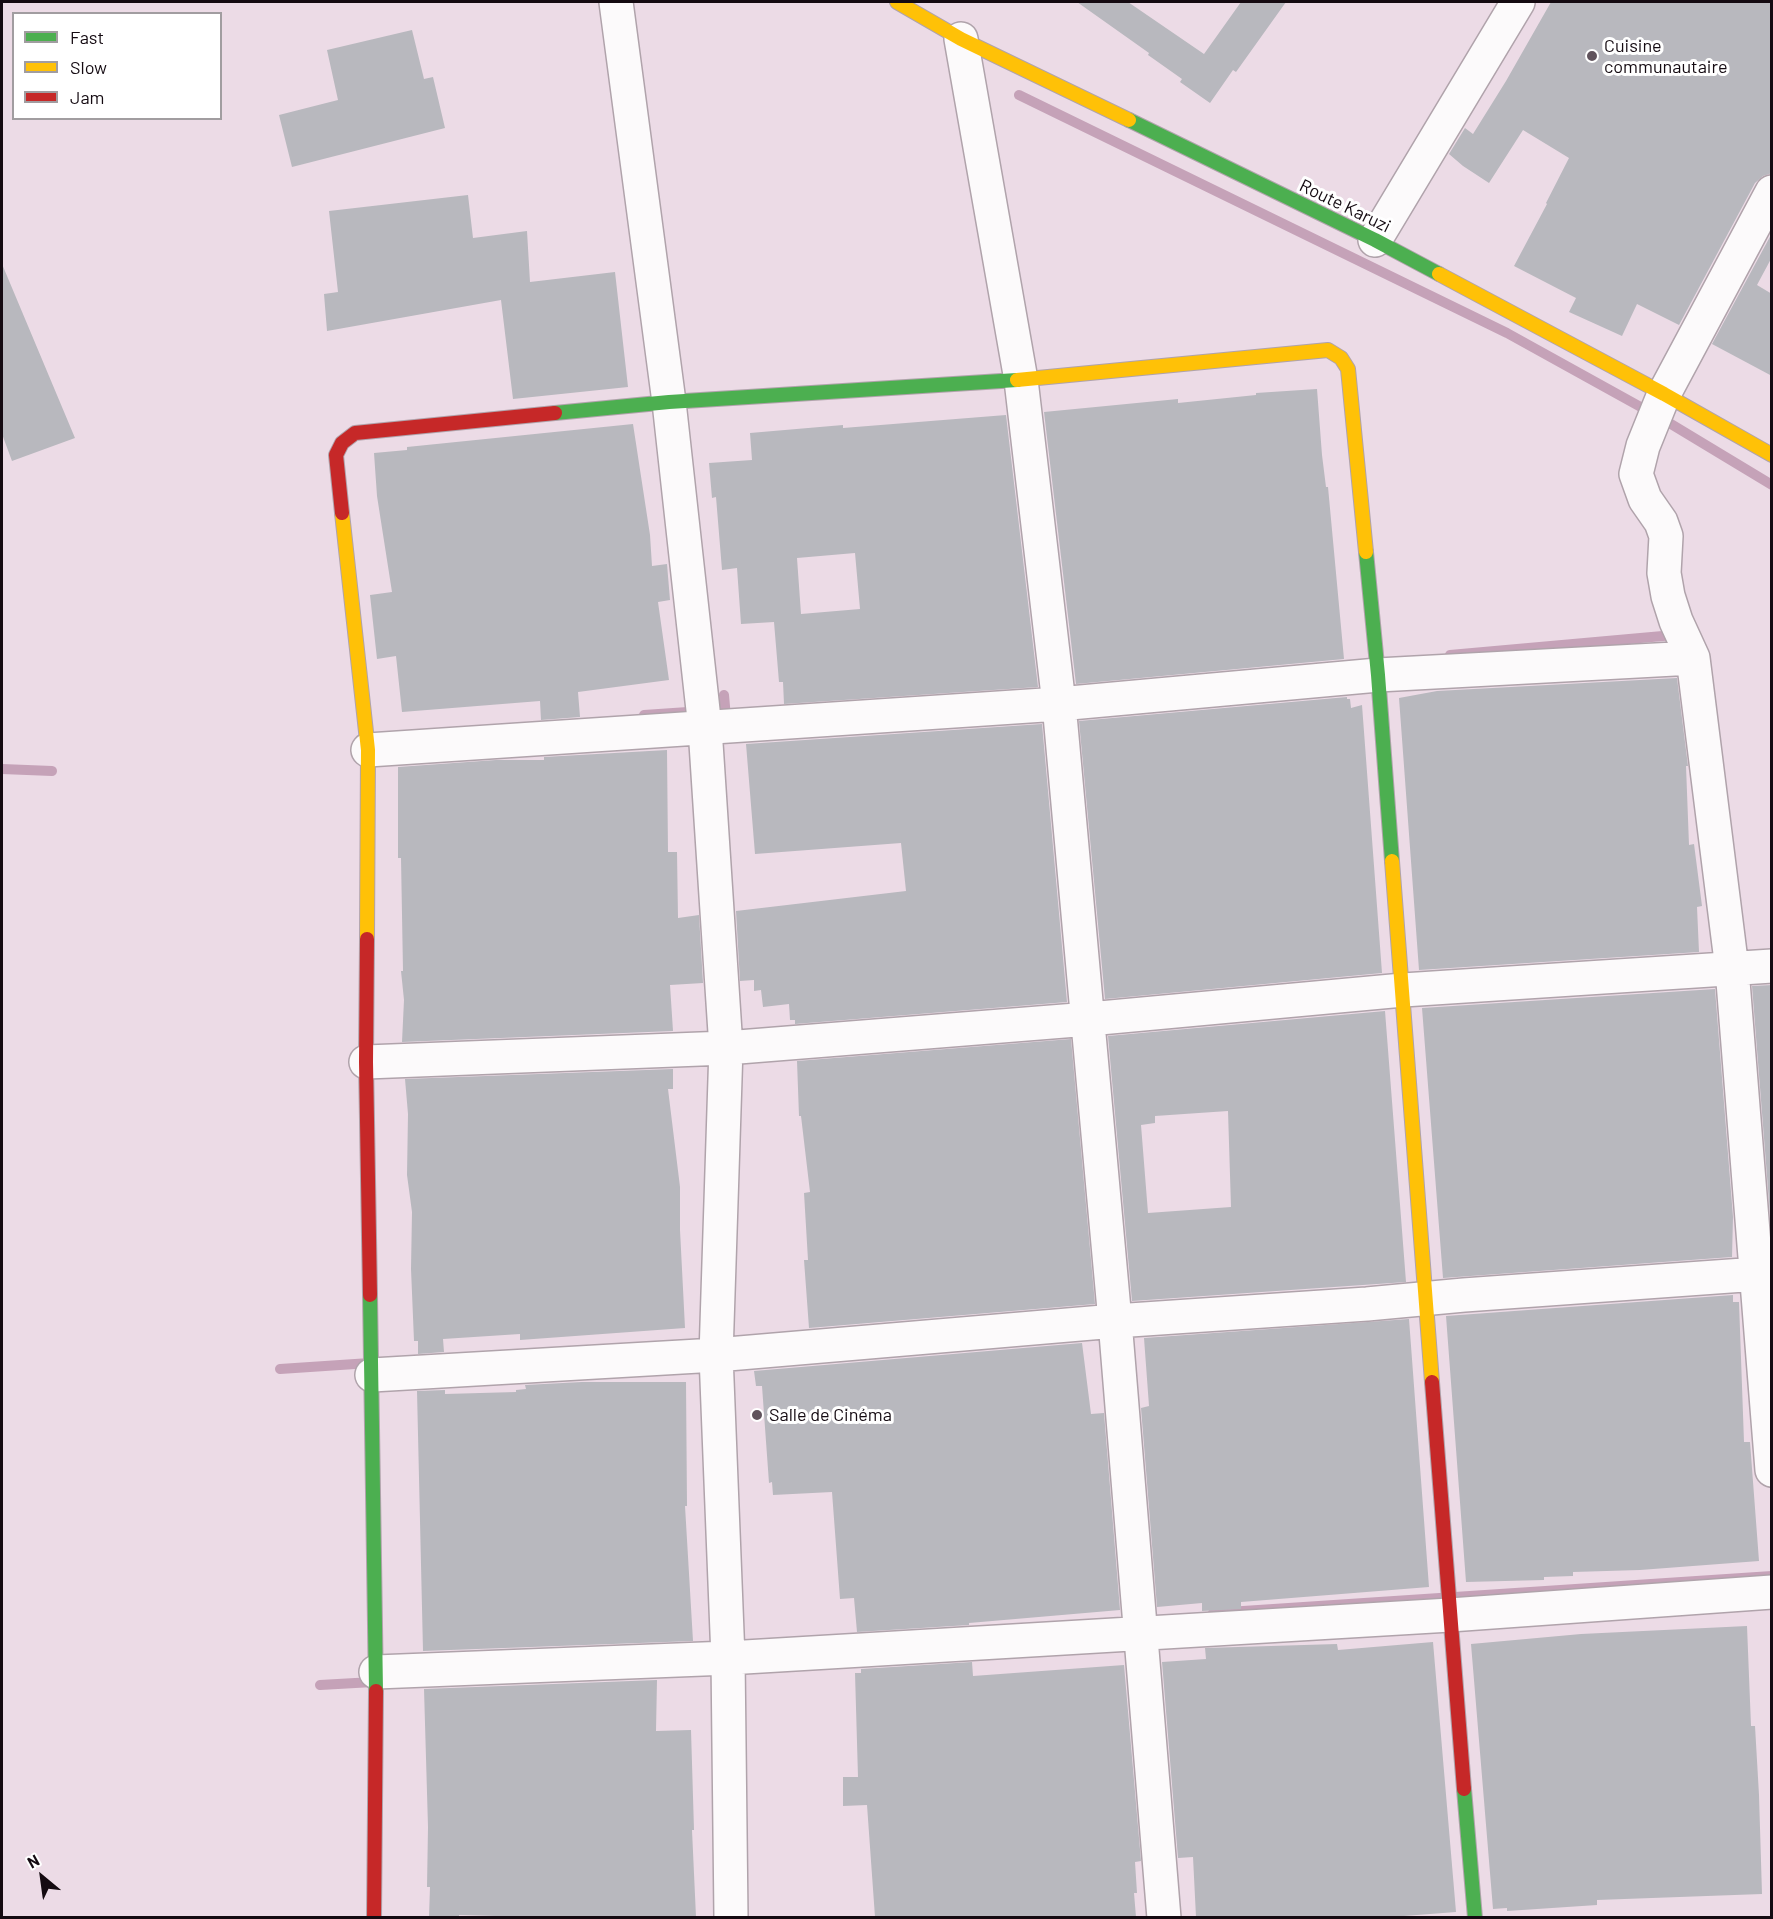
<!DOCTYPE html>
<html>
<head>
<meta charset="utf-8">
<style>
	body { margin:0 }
	#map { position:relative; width:1773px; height:1919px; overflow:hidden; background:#ecdbe6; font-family:Barlow,sans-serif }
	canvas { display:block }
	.frame { position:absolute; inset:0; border:3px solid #140a11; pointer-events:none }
	.legend { position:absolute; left:12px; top:12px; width:210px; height:108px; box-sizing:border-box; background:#fff; border:2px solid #a19da0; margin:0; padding:8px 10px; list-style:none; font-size:18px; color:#140a11 }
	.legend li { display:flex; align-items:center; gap:12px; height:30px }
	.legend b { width:30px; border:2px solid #a19da0 }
	.north { position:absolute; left:12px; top:1847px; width:60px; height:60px; -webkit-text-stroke:4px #fff; paint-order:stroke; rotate:331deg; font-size:16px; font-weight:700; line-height:24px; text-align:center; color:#140a11 }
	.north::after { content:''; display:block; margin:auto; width:21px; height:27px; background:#140a11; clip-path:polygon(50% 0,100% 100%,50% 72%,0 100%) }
</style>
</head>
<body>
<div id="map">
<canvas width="1773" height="1919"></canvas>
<div class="frame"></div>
<ul class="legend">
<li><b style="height:8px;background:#4caf50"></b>Fast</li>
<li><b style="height:8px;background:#ffc107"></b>Slow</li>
<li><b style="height:8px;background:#c62828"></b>Jam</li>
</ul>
<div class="north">N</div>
</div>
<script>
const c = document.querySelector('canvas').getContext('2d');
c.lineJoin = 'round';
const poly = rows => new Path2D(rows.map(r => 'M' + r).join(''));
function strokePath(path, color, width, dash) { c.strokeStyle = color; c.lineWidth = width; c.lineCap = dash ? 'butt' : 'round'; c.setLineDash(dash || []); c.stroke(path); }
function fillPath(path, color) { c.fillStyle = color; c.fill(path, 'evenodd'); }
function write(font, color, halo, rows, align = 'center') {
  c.font = font + ' Barlow,sans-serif'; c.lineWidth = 6; c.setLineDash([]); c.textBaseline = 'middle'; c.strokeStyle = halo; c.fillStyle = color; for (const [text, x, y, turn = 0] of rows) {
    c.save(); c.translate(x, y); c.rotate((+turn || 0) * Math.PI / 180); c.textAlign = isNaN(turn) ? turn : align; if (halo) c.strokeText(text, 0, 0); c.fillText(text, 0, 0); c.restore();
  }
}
strokePath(poly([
	[1019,95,1507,333,1666,421,1772,485],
	[1450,655,1674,635],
	[724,695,726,718,729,718],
	[644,715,688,712],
	[2,769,52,771],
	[280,1369,370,1363],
	[1213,1613,1772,1576],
	[320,1685,373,1682]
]), '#c5a2b8', 10);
fillPath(poly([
	[1077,2,1128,2,1204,54,1241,2,1286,2,1236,72,1233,70,1210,103,1180,82,1182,79,1148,55,1149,53],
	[1551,2,1772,2,1772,173,1763,176,1755,183,1679,325,1637,304,1622,336,1569,312,1576,298,1514,266,1547,204,1546,203,1569,158,1523,130,1489,183,1463,166,1449,154,1465,128,1473,134,1506,81],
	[412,30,424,79,433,77,445,128,292,167,279,115,338,100,327,50],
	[468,195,473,238,527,231,530,282,615,272,628,387,513,399,501,300,327,331,324,294,338,292,329,211],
	[1772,233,1772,257,1757,285,1772,294,1772,376,1712,344],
	[2,264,75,438,12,461,2,434],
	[1317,389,1322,455,1326,487,1328,487,1344,659,1076,684,1044,412,1178,399,1178,403,1256,395,1256,393],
	[1006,415,1038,687,784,704,783,682,779,682,774,622,741,624,737,568,722,570,716,497,712,498,709,463,752,460,750,433,843,425,843,428],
	[855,553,860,609,801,614,797,558],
	[633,424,650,535,652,566,667,564,670,600,658,602,669,680,578,692,580,717,541,720,540,701,402,712,396,656,377,659,370,595,392,592,377,496,374,453,407,450,407,447],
	[1677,678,1688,766,1686,766,1689,845,1694,844,1702,906,1697,907,1699,952,1419,970,1399,698,1437,691],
	[1347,697,1347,699,1350,699,1351,708,1362,705,1382,973,1105,999,1079,721],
	[1042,724,1067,1002,795,1024,795,1020,790,1020,789,1004,763,1007,761,990,754,991,754,980,740,981,736,911,906,891,901,843,755,854,746,744],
	[667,750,668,852,677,852,678,918,699,915,703,983,670,985,673,1031,402,1042,404,1000,401,971,403,971,401,858,398,858,398,767,496,760,544,760,544,757],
	[1772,985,1772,1214,1770,1214,1752,986],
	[1715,989,1733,1217,1732,1257,1443,1278,1422,1008],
	[1385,1011,1406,1282,1132,1301,1108,1036],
	[1228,1111,1231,1207,1148,1213,1141,1125,1155,1123,1155,1116],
	[1071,1039,1095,1304,809,1328,804,1260,808,1260,804,1193,810,1192,801,1116,799,1116,797,1061],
	[673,1069,673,1089,668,1089,680,1187,680,1230,685,1328,520,1340,520,1334,443,1339,444,1352,418,1354,418,1341,414,1341,411,1269,412,1212,407,1175,408,1114,405,1079],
	[1733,1295,1733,1302,1739,1302,1744,1442,1750,1442,1759,1561,1640,1570,1573,1572,1573,1576,1544,1577,1544,1580,1466,1582,1446,1316],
	[1409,1319,1429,1587,1241,1602,1241,1609,1202,1611,1202,1603,1157,1607,1141,1408,1149,1406,1144,1338],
	[1082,1343,1091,1414,1104,1413,1120,1610,969,1623,969,1625,857,1632,854,1598,840,1599,832,1492,773,1495,772,1482,769,1483,762,1386,756,1386,754,1371],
	[582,1382,686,1382,687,1506,685,1506,693,1641,423,1651,417,1391,445,1390,445,1394,516,1392,516,1390,526,1389,525,1385],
	[1747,1626,1751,1726,1755,1726,1759,1795,1762,1894,1597,1900,1597,1905,1507,1911,1507,1908,1493,1909,1471,1644,1581,1634],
	[1433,1642,1456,1912,1391,1917,1196,1917,1193,1857,1178,1858,1162,1662,1206,1659,1205,1648,1337,1644,1338,1650],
	[972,1662,973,1676,1124,1665,1141,1861,1135,1862,1137,1893,1134,1893,1136,1917,875,1917,867,1805,843,1806,843,1777,858,1777,855,1673,861,1673,861,1669],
	[657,1680,656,1731,691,1730,694,1830,692,1830,696,1917,532,1917,459,1915,459,1917,429,1917,430,1887,427,1887,428,1827,424,1689]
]), '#b8b8be');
const street = poly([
	[616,2,669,402,705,728,726,1048,716,1355,728,1658,731,1918],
	[961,39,1021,380,1059,704,1115,1321,1164,1918],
	[1375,240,1518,2],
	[1693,658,1676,621,1668,596,1664,573,1666,536,1661,522,1645,499,1636,474,1643,446,1664,394,1772,192],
	[368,750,1059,704,1378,675,1693,658,1732,969,1772,1470],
	[366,1062,726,1048,1089,1019,1403,990,1772,966],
	[372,1375,716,1355,1115,1321,1367,1304,1464,1295,1772,1273],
	[376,1672,728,1658,1450,1615,1772,1592]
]);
const fast = poly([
	[1129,120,1375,240,1439,274],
	[555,413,669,402,1017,380],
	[1366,552,1378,675,1392,861],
	[370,1295,376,1691],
	[1464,1789,1475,1918]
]);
const slow = poly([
	[897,2,961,39,1129,120],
	[1439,274,1664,394,1772,455],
	[1017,380,1328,350,1341,358,1348,369,1366,552],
	[342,513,368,750,367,939],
	[1392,861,1432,1382]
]);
const jam = poly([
	[342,513,336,455,342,443,355,433,555,413],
	[367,939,366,1062,370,1295],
	[1432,1382,1464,1789],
	[374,1918,376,1691]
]);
strokePath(street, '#b0a3ab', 36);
strokePath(fast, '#b0a3ab', 16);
strokePath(slow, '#b0a3ab', 16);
strokePath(jam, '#b0a3ab', 16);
strokePath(street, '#fcfafb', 33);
strokePath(fast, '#4caf50', 14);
strokePath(slow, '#ffc107', 14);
strokePath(jam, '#c62828', 14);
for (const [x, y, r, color] of [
	[1592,56,6,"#60535c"],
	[757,1415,6,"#60535c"]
]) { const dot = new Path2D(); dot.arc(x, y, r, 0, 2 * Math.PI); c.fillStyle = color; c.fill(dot); strokePath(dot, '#fff', 2); }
write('18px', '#140a11', '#fff', [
	["Cuisine",1604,46],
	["communautaire",1604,67],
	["Salle de Cinéma",769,1415]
], 'left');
write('18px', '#140a11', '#fff', [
	["Route Karuzi",1345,206,26]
]);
</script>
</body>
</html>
